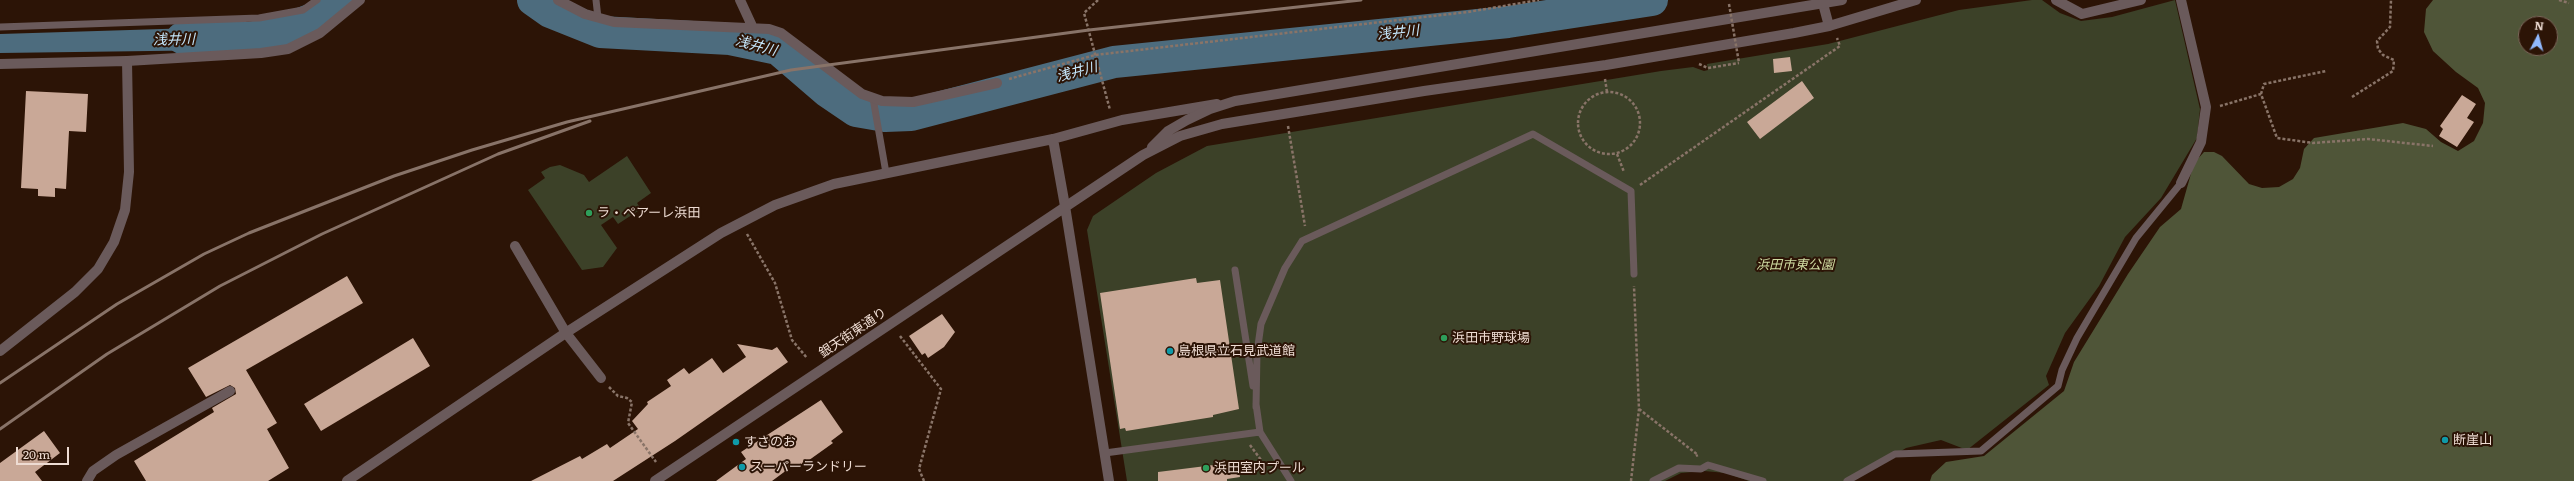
<!DOCTYPE html>
<html>
<head>
<meta charset="utf-8">
<style>
	body { margin:0 }
	#map { position:relative; width:2574px; height:481px; overflow:hidden; background:#2c1406; font-family:Literata,serif }
	canvas { display:block }
	.north { position:absolute; left:2518px; top:16px; width:40px; height:40px; box-sizing:border-box; background:#2c1406; border:1px solid #7a6458; border-radius:50%; rotate:6deg; font-size:11px; font-weight:700; line-height:16px; text-align:center; color:#eedcd3 }
	.north::after { content:''; display:block; margin:auto; width:14px; height:18px; background:#90b8fd; clip-path:polygon(50% 0,100% 100%,50% 72%,0 100%) }
	.scale { position:absolute; left:16px; top:447px; width:53px; height:18px; box-sizing:border-box; border:2px solid #eedcd3; border-top:0; padding-left:5px; font-size:12px; line-height:14px; white-space:nowrap; color:#eedcd3; -webkit-text-stroke:3px #2c1406; paint-order:stroke }
</style>
</head>
<body>
<div id="map">
<canvas width="2574" height="481"></canvas>
<div class="north">N</div>
<div class="scale">20 m</div>
</div>
<script>
const c = document.querySelector('canvas').getContext('2d');
c.lineJoin = 'round';
function fillPath(path, color) { c.fillStyle = color; c.fill(path, 'evenodd'); }
const poly = rows => new Path2D(rows.map(r => 'M' + r).join(''));
function strokePath(path, color, width, dash) { c.strokeStyle = color; c.lineWidth = width; c.lineCap = dash ? 'butt' : 'round'; c.setLineDash(dash || []); c.stroke(path); }
function write(font, color, halo, rows, align = 'center') {
  c.font = font + ' Literata,"Noto Sans JP",serif'; c.lineWidth = 4; c.setLineDash([]); c.textBaseline = 'middle'; c.strokeStyle = halo; c.fillStyle = color; for (const [text, x, y, turn = 0] of rows) {
    c.save(); c.translate(x, y); c.rotate((+turn || 0) * Math.PI / 180); c.textAlign = isNaN(turn) ? turn : align; if (halo) c.strokeText(text, 0, 0); c.fillText(text, 0, 0); c.restore();
  }
}
fillPath(poly([
	[2032,0,2042,0,2060,13,2081,21,2112,17,2175,0,2200,109,2197,138,2161,198,2125,237,2099,286,2065,333,2046,376,2049,385,1967,450,1941,440,1906,448,1852,481,1749,481,1726,473,1704,471,1681,473,1665,481,1127,481,1087,230,1093,216,1156,173,1207,146,1661,71,1693,67,1704,71,1708,70,1707,64,1828,44,1959,10],
	[627,156,651,193,637,203,641,209,618,224,613,217,601,225,617,248,603,267,582,270,528,190,545,178,541,172,550,167,560,165,584,175,589,182]
]), '#3c4128');
fillPath(poly([
	[2433,0,2574,0,2574,481,1930,481,1932,475,1946,462,1984,456,2064,391,2074,362,2128,274,2160,227,2181,209,2194,163,2204,152,2214,152,2222,156,2249,184,2262,188,2279,187,2293,179,2300,168,2304,149,2314,138,2403,123,2426,129,2441,142,2458,151,2474,141,2483,123,2485,103,2478,88,2456,72,2433,51,2424,32,2426,9],
	[2526,24,2550,24,2550,48,2526,48]
]), '#4f5538');
fillPath(poly([
	[227,27,226,50,0,53,0,34]
]), '#4d6c7e');
strokePath(poly([
	[533,0,550,12,600,32,730,39,778,49,828,92,856,111,885,116,911,115,1114,62,1508,22,1652,0],
	[182,38,246,38,274,34,318,17,338,0]
]), '#4d6c7e', 32);
fillPath(poly([
	[1790,57,1792,71,1774,73,1773,59],
	[1802,81,1814,98,1760,139,1747,122],
	[26,91,88,94,86,132,69,131,66,189,55,188,55,197,38,196,38,189,21,188],
	[2462,95,2476,104,2467,118,2474,122,2457,147,2439,136,2443,129,2440,126],
	[347,276,363,303,246,370,277,423,267,429,289,468,268,481,146,481,134,461,214,412,212,408,236,394,235,388,230,385,206,397,188,368],
	[1196,278,1197,283,1220,280,1239,409,1213,415,1213,417,1126,431,1125,428,1120,429,1100,293],
	[942,314,955,332,944,347,928,358,925,353,922,355,909,336],
	[413,338,430,366,321,431,304,404],
	[737,344,772,350,777,347,788,362,675,441,613,481,531,481,580,456,582,459,607,444,610,448,638,429,632,421,648,404,647,402,671,386,667,380,684,368,689,374,712,358,723,373,746,357],
	[821,400,843,432,831,441,833,443,798,468,795,464,772,481,716,481,746,459,741,452],
	[44,431,60,453,35,472,42,481,0,481,0,463],
	[1238,462,1240,477,1227,479,1227,481,1158,481,1158,472]
]), '#c9a897');
strokePath(poly([
	[1098,0,1084,13,1110,110],
	[2559,0,2569,3],
	[1699,64,1708,68,1739,63],
	[1009,79,1095,55,1468,12,1539,0],
	[1605,79,1607,92],
	'1578 123a31 31 0 1 1 62 0a31 31 0 1 1-62 0Z',
	[2261,94,2264,84,2326,71],
	[2352,97,2393,71,2394,60,2383,55,2378,49,2377,41,2390,27,2391,0],
	[2220,106,2261,94,2277,138,2313,143,2368,139,2433,146],
	[1288,126,1305,226],
	[1617,154,1624,172],
	[1640,185,1840,46,1837,38],
	[747,234,775,283,792,340,807,358],
	[900,336,941,389,919,469,924,481],
	[609,387,618,396,627,398,632,402,628,423,656,462],
	[1639,409,1698,455,1696,456],
	[1250,445,1261,460],
	[1631,481,1639,409,1634,286]
]), '#897468', 2.5, [3, 2]);
strokePath(poly([
	[596,0,598,18],
	[0,27,259,18,303,10,317,0],
	[873,98,886,173],
	[1235,270,1253,386],
	[1256,404,1260,432],
	[1256,407,1257,353,1261,324,1285,268,1302,241,1533,134,1631,191,1634,274],
	[1105,453,1260,432,1291,481],
	[1653,481,1679,468,1701,469,1708,465,1763,481],
	[1847,481,1895,454,1981,451,2058,386,2062,370,2077,338,2136,238,2181,183]
]), '#6a5a5b', 7);
strokePath(poly([
	[558,0,585,14,614,22,769,29,781,33,862,94,882,101,913,102,997,83],
	[740,0,753,28],
	[1822,0,1829,26],
	[2056,0,2082,14,2141,0],
	[2181,0,2206,107,2201,142,2181,183],
	[127,61,261,53,288,49,320,33,360,0],
	[1053,139,1065,206],
	[515,246,566,333,601,378],
	[87,481,93,471,116,455,230,391],
	[347,481,567,332,721,233,775,205,834,184,1053,139,1122,120,1217,104]
]), '#6a5a5b', 10);
strokePath(poly([
	[0,64,127,61,129,172,125,210,114,242,98,269,75,292,0,351],
	[1152,147,1168,131,1187,120,1210,109,1235,101,1842,0],
	[1065,206,1109,481],
	[655,481,1143,155,1180,136,1222,124,1424,91,1606,65,1794,33,1829,26,1916,0]
]), '#6a5a5b', 10);
strokePath(poly([
	[0,383,117,304,204,254,249,233,394,176,472,150,567,122,791,70,1089,30,1361,0],
	[0,429,107,354,220,286,322,234,498,154,590,121]
]), '#887368', 3);
strokePath(poly([
	[1729,4,1739,63]
]), '#897468', 2.5, [3, 2]);
for (const [x, y, r, color] of [
	[589,213,4,"#2e9e5b"],
	[1444,338,4,"#2e9e5b"],
	[1170,351,4,"#0f9aa8"],
	[2445,440,4,"#0f9aa8"],
	[736,442,4,"#0f9aa8"],
	[742,467,4,"#0f9aa8"],
	[1206,468,4,"#2e9e5b"]
]) { const dot = new Path2D(); dot.arc(x, y, r, 0, 2 * Math.PI); c.fillStyle = color; c.fill(dot); strokePath(dot, '#2c1406', 1.5); }
write('13px', '#eedcd3', '#2c1406', [
	["ラ・ペアーレ浜田",597,213],
	["浜田市野球場",1452,338],
	["島根県立石見武道館",1178,351],
	["断崖山",2453,440],
	["すさのお",744,442],
	["スーパーランドリー",750,467],
	["浜田室内プール",1214,468]
], 'left');
write('italic 13px', '#d0dca3', '#2c1406', [
	["浜田市東公園",1795,265]
]);
write('13px', '#eedcd3', '#2c1406', [
	["銀天街東通り",853,333,-34]
]);
write('italic 14px', '#c5e7fc', '#2c1406', [
	["浅井川",1398,33,-6],
	["浅井川",174,40,-1],
	["浅井川",756,46,15],
	["浅井川",1077,72,-15]
]);
</script>
</body>
</html>
